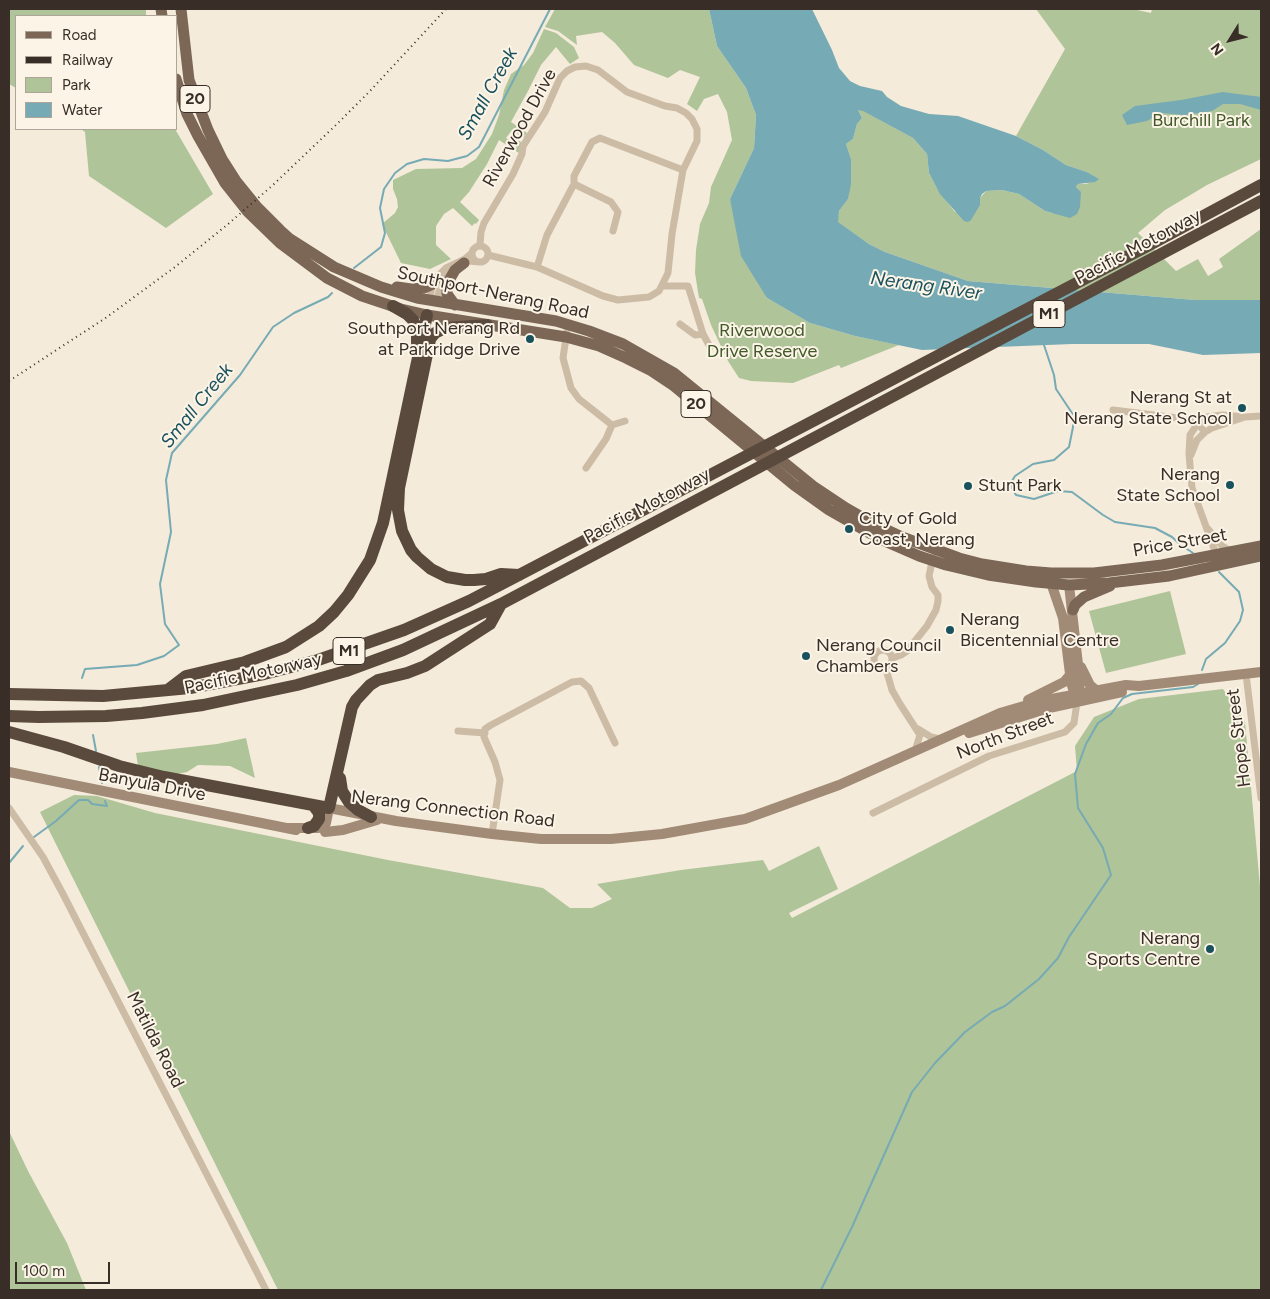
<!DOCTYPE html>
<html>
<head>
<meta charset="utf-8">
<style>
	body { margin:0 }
	#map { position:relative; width:1270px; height:1299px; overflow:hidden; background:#f4ebda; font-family:Figtree,sans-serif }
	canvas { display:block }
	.frame { position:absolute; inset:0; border:10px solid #382e27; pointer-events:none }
	.legend { position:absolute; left:15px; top:15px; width:162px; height:115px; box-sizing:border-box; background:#fbf4e7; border:1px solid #ada59a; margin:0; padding:6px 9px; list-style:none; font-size:15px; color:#382e27 }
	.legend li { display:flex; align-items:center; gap:10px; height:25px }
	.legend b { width:25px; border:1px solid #ada59a }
	.north { position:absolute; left:1205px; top:15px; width:50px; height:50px; -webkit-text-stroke:4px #fbf4e7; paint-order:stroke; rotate:234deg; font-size:14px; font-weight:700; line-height:20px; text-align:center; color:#382e27 }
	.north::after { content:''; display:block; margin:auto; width:18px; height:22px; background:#382e27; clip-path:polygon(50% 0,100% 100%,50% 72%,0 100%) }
	.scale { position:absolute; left:15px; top:1262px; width:95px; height:22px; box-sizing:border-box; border:2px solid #382e27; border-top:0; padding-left:6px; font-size:15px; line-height:18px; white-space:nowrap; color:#382e27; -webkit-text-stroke:4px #fbf4e7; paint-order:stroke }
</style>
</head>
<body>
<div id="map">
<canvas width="1270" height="1299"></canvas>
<div class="frame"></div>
<ul class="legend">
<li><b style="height:6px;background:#7c6757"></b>Road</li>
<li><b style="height:6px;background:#382e27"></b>Railway</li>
<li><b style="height:14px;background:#b0c499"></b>Park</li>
<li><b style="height:14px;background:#76aab4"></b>Water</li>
</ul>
<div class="north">N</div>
<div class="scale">100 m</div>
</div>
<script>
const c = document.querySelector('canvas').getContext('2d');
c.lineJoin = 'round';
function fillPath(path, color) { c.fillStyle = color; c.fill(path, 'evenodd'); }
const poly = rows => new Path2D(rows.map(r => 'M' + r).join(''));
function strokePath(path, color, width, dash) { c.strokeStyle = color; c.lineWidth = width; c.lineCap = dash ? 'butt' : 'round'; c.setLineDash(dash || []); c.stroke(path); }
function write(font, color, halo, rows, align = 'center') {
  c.font = font + ' Figtree,sans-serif'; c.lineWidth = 4; c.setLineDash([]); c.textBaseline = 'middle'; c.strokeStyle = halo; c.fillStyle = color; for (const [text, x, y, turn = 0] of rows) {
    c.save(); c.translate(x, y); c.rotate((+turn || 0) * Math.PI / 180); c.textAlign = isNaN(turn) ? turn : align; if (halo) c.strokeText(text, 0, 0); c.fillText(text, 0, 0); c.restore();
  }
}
fillPath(poly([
	[9,9,146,9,146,16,16,16,16,88,9,84],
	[555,9,709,9,717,46,746,88,756,115,754,148,730,199,767,298,810,323,855,336,899,345,841,368,839,365,793,383,751,381,739,378,728,361,711,325,702,299,699,298,695,273,696,250,700,224,709,203,711,187,732,140,727,112,718,94,704,99,697,111,687,104,700,77,680,70,668,78,634,65,615,43,602,32,576,36,577,45,558,31,545,27],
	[1036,9,1137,9,1137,10,1151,13,1152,9,1261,9,1261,159,1207,185,1187,197,1165,210,1138,233,1176,271,1198,259,1208,276,1223,267,1219,259,1261,229,1261,300,1195,300,968,281,885,252,869,244,837,222,839,211,848,199,851,159,846,144,853,139,857,124,862,118,858,110,860,109,913,138,927,154,929,173,937,188,955,212,980,198,986,191,1002,190,1019,194,1045,211,1052,213,1081,193,1076,187,1078,184,1086,184,1098,179,1087,172,1066,165,1043,150,1016,136,1065,49],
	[544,29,556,33,574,47,579,58,570,64,556,47,541,65,528,91,511,122,527,133,524,138,512,130,506,138,515,144,518,140,522,143,519,153,499,140,487,164,469,192,460,202,479,220,476,224,475,223,472,226,453,208,444,214,436,226,436,245,451,259,430,269,401,263,382,224,395,213,398,207,397,199,393,189,393,180,416,169,462,168,476,159,492,134,499,115,504,90,511,74,524,65,533,53],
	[81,129,175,129,213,194,166,228,89,176,85,132],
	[1170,591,1186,654,1106,673,1089,611],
	[1223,689,1245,722,1261,897,1261,1290,278,1290,40,812,74,795,97,796,155,813,388,860,543,888,570,908,592,908,612,899,597,884,681,870,763,860,769,871,819,846,838,889,789,913,792,918,1077,771,1075,746,1094,717,1139,699],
	[246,738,255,778,230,766,198,765,187,772,172,775,138,766,136,753,217,744],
	[9,1131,28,1171,67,1243,86,1290,9,1290]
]), '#b0c499');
fillPath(poly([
	[709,9,812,9,832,50,839,68,850,81,860,86,882,91,887,97,901,106,929,114,958,116,1016,136,1043,150,1066,165,1087,172,1099,179,1095,182,1078,184,1076,187,1081,192,1080,207,1077,214,1070,218,1045,211,1019,194,1002,190,986,191,982,194,980,198,980,205,971,220,968,222,964,221,940,194,929,173,927,154,913,138,863,111,858,110,862,118,857,124,853,139,846,144,851,159,851,184,848,199,839,211,838,222,869,244,885,252,968,281,1195,300,1261,300,1261,353,1203,355,1149,344,1072,344,922,350,855,336,810,323,767,298,741,256,730,199,754,148,756,115,746,88,717,46],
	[1223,92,1261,97,1261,110,1240,104,1223,104,1212,111,1185,115,1161,113,1147,121,1127,125,1122,115,1135,106,1181,100]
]), '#76aab4');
strokePath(poly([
	[354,268,381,247,385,233,380,208,384,189,395,173,407,164,424,159,448,161,467,156,479,147,550,9],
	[1044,345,1054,375,1056,389,1074,416,1073,427,1069,447,1054,460,1033,464,1015,476,1012,481,1012,488,1016,495,1034,499,1058,491,1072,492,1103,515,1115,522,1155,528,1172,537,1181,545,1193,553],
	[1202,670,1206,659,1225,643,1240,621,1243,610,1239,592,1219,572],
	[82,678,85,669,137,665,164,656,179,645,165,624,160,584,171,532,166,480,172,453,240,375,273,327,294,313,328,297,332,293],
	[93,735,96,751],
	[99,767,102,783],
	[34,837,56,821,79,800,88,800,92,804,107,806,105,801],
	[9,863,23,846],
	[821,1290,852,1227,912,1092,935,1063,965,1032,992,1012,1005,1006,1039,979,1058,958,1069,937,1111,875,1103,848,1078,808,1075,774,1086,744,1098,723,1111,714,1123,698,1132,694,1193,687,1198,684]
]), '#76aab4', 2);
strokePath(poly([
	[574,184,611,202,618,212,613,231],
	[480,245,481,232,484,223,513,174,522,154,523,146,545,112,560,78,567,71,575,67,586,66,598,70,627,92,665,106,677,108,686,113,692,119,697,129,697,141,683,170,672,234,668,273,659,291,649,297,618,300,603,296,537,267,488,255],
	'472 254a8 8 0 1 1 16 0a8 8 0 1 1-16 0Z',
	[463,264,469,261,479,262],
	[537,267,547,235,574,184,574,176,592,142,600,138,683,170],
	[663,286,688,286,703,334,710,347],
	[429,301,432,287,438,276,446,268,465,259,472,253],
	[436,302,442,281,451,271],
	[568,324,563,358,571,388,579,399,612,425,606,439,586,468],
	[680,324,695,335,703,334],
	[1113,410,1194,420,1205,432],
	[612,425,625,421],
	[1191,455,1197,440,1205,432,1212,428,1242,418],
	[1208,529,1222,546,1231,551],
	[1216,554,1192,488,1189,454,1190,435,1198,423,1207,417,1222,415,1245,417,1261,416],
	'874 659a9 9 0 1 1 18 0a9 9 0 1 1-18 0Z',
	[893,658,901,655,907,651,927,626,936,610,938,601,938,595,932,587,929,576,933,557],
	[886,669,892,690,900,704,920,735,915,751],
	[1246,674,1261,798],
	[918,729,931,737,940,739],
	[458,731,485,733],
	[9,808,43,857,63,894,266,1290],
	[873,813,989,756,1065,732,1074,723,1077,702],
	[492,834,500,780,495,762,484,737,485,729,491,725,572,682,581,681,589,688,615,743]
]), '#cdbca5', 7);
strokePath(poly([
	[1051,583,1063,618,1071,682,1076,699],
	[1069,585,1080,682,1078,698],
	[1081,667,1090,685,1096,690],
	[1028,700,1064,682,1070,675],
	[969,733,1049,708,1122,692],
	[9,772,296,830],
	[289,828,318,828,322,826,326,823,329,808,396,821,492,834,541,839,611,839,662,834,745,819,839,785,1000,713,1041,701,1126,685,1139,686,1261,672],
	[325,832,343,830,377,820]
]), '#a18b76', 10);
strokePath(poly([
	[161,9,162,16],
	[181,9,189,80,208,130,222,159,236,181,257,207,280,230,290,239,334,267,381,287,417,298,556,321,589,331,623,344,674,373,813,486,846,508,874,524,902,537,959,558,982,564,1026,571,1051,573,1094,573,1162,565,1261,546],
	[176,79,187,114,198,136,225,183,248,212,280,243,327,278,362,296,401,309,427,315,566,337,599,346,626,358,650,370,674,386,794,485,829,510,880,539,919,556,946,565,988,575,1036,582,1069,585,1109,583,1169,576,1261,556],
	[397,287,411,289,424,288,431,285,435,280],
	[455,305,447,294,447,284,455,270,464,263],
	[1073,610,1075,605,1084,597,1110,586]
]), '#7c6757', 11);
strokePath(poly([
	[393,306,407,314,413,320,417,332,417,343],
	[431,335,399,488,398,510,402,531,411,550,417,557,431,569,447,577,465,580,474,580,486,579,501,574,519,575],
	[430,339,435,333,445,328,487,325],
	[169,689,186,676,245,662,286,647,319,626,334,612,348,595,370,560,383,523,427,315],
	[9,694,103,696,190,688,264,674,318,660,404,630,469,601,519,575,1155,242,1261,185],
	[9,716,39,717,106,716,142,713,203,705,297,685,346,671,403,650,501,604,1261,201],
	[9,732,64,747,119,766,164,777,329,808,352,707,356,700,370,685,378,680,407,673,425,666,490,624,501,604],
	[340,778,342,791,349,802,358,810,371,817],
	[308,828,314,826,319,819,319,813,313,805]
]), '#5a4a3d', 12);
strokePath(poly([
	[9,381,107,317,175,267,227,225,273,185,337,124,370,91,446,9]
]), '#382e27', 2, [1, 4]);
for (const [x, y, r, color] of [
	[530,339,5,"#19515d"],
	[1242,408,5,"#19515d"],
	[1230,485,5,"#19515d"],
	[968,486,5,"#19515d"],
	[849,529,5,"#19515d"],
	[950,630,5,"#19515d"],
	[806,656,5,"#19515d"],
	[1210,949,5,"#19515d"]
]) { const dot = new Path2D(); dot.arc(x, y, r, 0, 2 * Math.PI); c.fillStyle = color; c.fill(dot); strokePath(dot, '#fbf4e7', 2); }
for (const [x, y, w] of [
	[195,99,30],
	[1049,314,32],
	[696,404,30],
	[349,651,32]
]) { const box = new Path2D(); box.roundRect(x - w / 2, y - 13.5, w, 27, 4); c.fillStyle = '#fbf4e7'; c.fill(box); strokePath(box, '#382e27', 1); }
write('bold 16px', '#382e27', null, [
	["20",195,99],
	["M1",1049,314],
	["20",696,404],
	["M1",349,651]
]);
write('18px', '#415928', '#fbf4e7', [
	["Burchill Park",1201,121],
	["Riverwood",762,331],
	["Drive Reserve",762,352]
]);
write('18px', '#382e27', '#fbf4e7', [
	["Riverwood Drive",520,128,-61],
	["Pacific Motorway",1138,247,-28],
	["Southport-Nerang Road",493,293,12],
	["Pacific Motorway",647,506,-28],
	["Price Street",1180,543,-10],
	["Pacific Motorway",253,674,-12],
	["North Street",1005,736,-21],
	["Hope Street",1239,738,-97],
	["Banyula Drive",152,785,11],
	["Nerang Connection Road",453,809,7],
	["Matilda Road",155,1040,63]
]);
write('18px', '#382e27', '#fbf4e7', [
	["Southport Nerang Rd",520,329],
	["at Parkridge Drive",520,350],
	["Nerang St at",1232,398],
	["Nerang State School",1232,419],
	["Nerang",1220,475],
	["State School",1220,496],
	["Stunt Park",978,486,"left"],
	["City of Gold",859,519,"left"],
	["Coast, Nerang",859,540,"left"],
	["Nerang",960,620,"left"],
	["Bicentennial Centre",960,641,"left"],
	["Nerang Council",816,646,"left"],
	["Chambers",816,667,"left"],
	["Nerang",1200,939],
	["Sports Centre",1200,960]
], 'right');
write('italic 19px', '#19515d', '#fbf4e7', [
	["Small Creek",488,94,-61],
	["Nerang River",926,286,8],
	["Small Creek",197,406,-51]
]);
</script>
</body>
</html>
